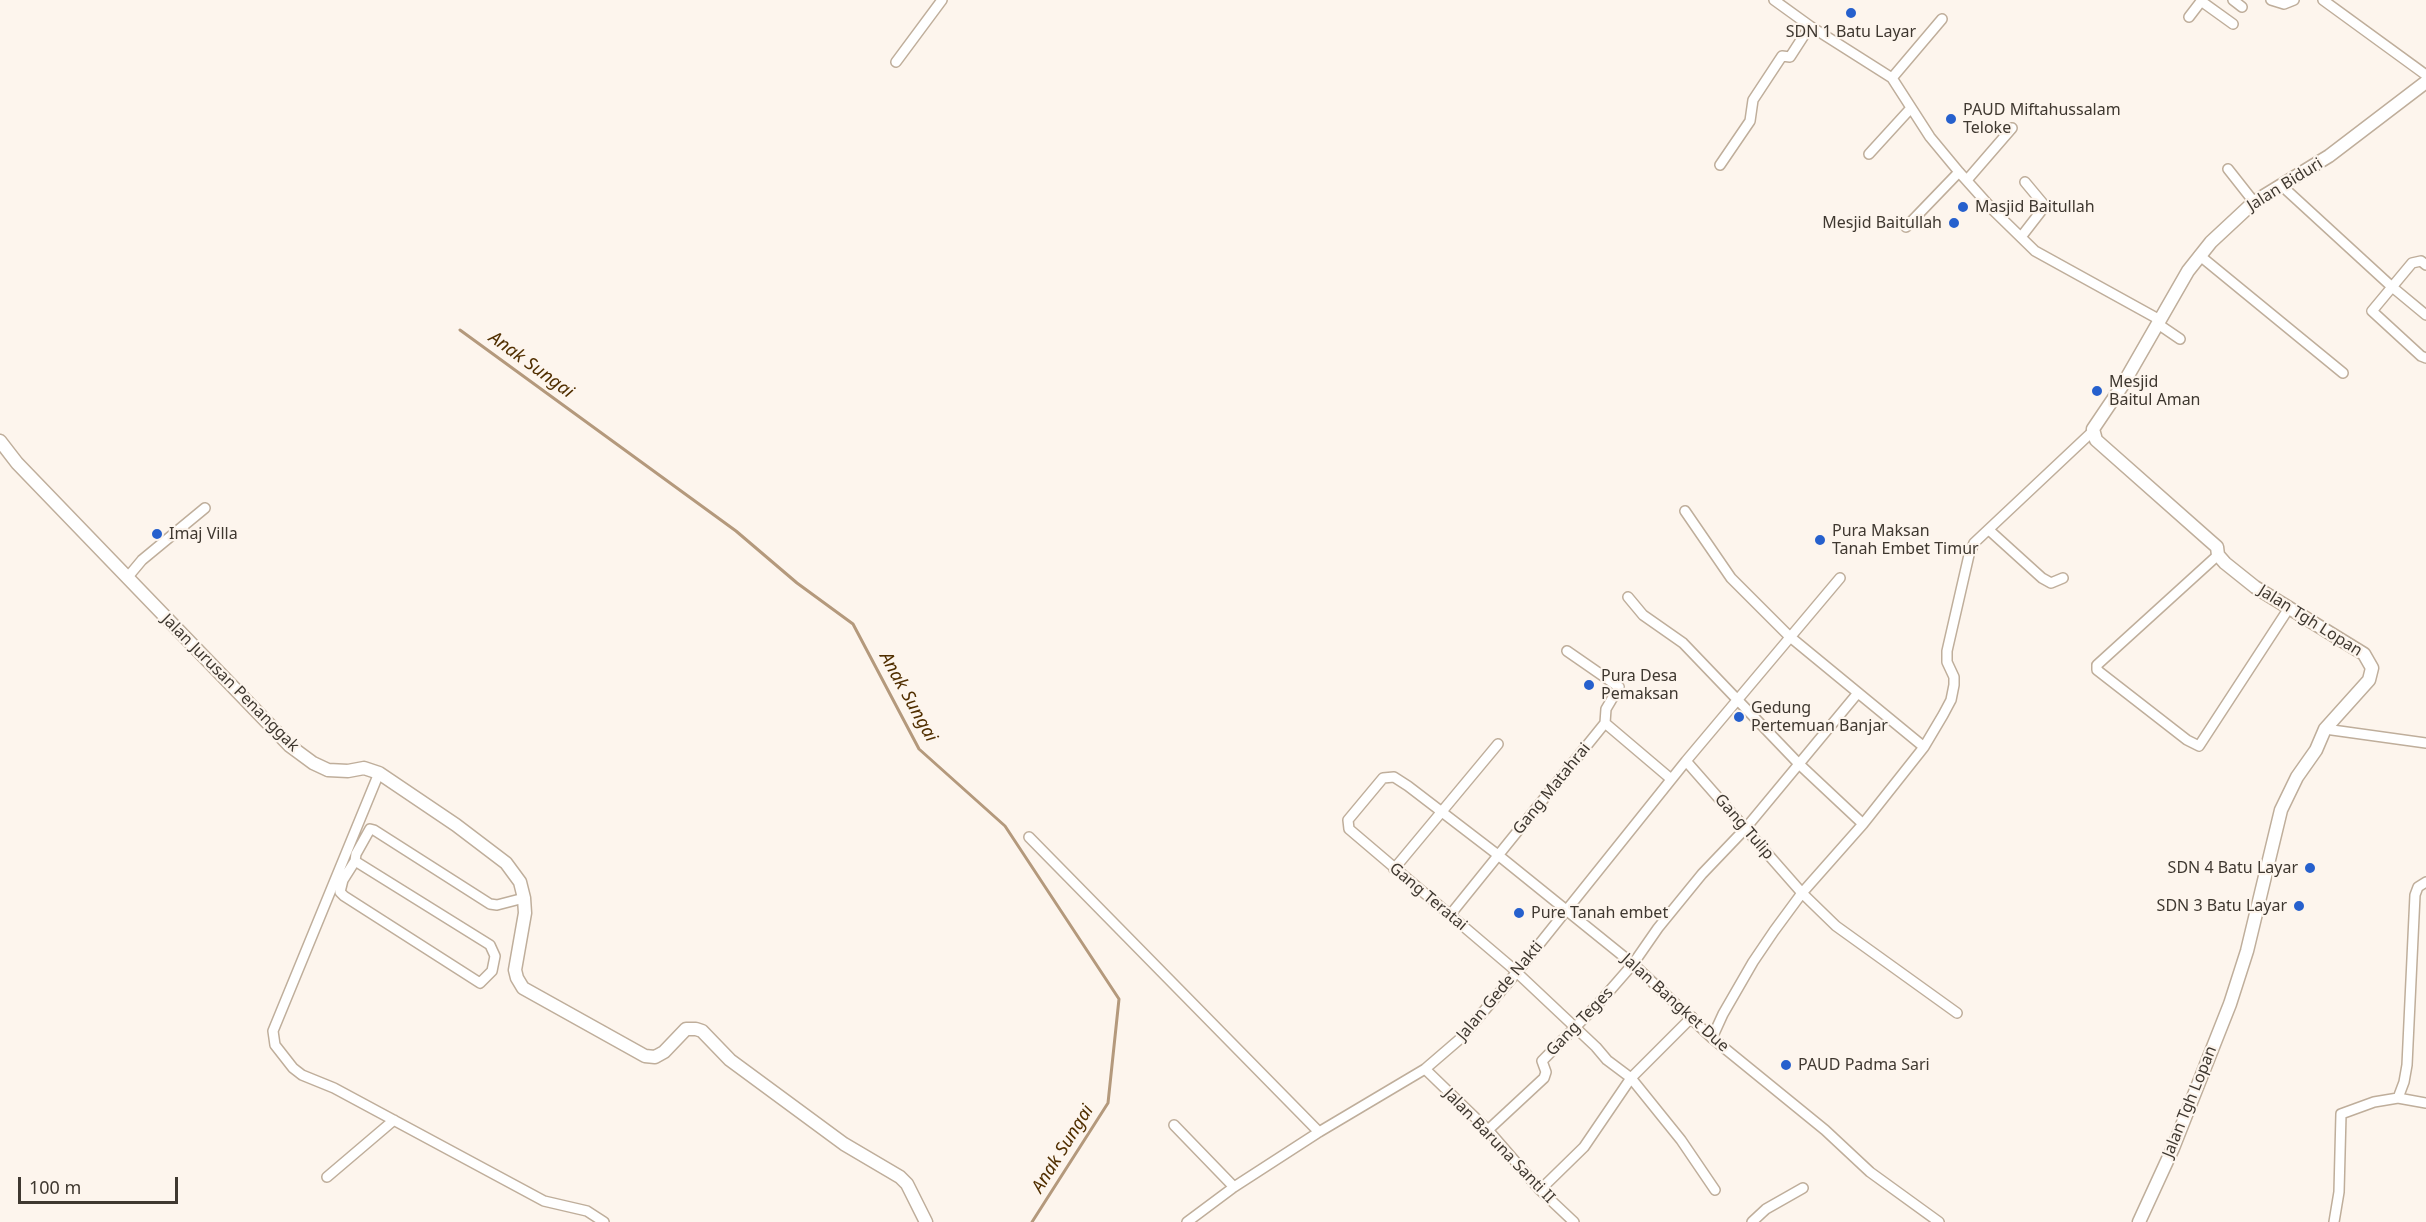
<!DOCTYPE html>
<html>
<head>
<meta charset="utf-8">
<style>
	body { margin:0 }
	#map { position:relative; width:2426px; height:1222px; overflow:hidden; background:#fdf5ed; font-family:"Noto Sans",sans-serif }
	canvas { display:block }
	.scale { position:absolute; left:18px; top:1177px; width:160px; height:27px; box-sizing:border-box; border:3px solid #3f3830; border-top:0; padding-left:8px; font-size:18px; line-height:21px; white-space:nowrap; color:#3f3830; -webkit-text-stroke:4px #fdf5ed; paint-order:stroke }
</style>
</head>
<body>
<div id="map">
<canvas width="2426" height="1222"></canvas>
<div class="scale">100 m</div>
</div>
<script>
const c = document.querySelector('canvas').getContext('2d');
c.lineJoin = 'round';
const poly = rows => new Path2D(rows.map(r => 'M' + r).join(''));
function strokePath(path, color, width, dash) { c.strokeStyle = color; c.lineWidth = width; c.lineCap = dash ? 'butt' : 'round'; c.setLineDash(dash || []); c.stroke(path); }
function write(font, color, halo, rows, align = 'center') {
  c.font = font + ' "Noto Sans",sans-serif'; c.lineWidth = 4.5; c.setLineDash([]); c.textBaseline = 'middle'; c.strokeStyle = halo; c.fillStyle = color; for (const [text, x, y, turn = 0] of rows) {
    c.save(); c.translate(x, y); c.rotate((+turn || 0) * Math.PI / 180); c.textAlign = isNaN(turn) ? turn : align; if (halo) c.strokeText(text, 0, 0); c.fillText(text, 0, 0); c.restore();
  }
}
strokePath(poly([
	[460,330,736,531,797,583,853,624,919,749,1005,826,1119,999,1108,1103,1032,1222]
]), '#b4997c', 3);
const street = poly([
	[1774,0,1810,26,1892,78,1930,137,1959,172,1994,211,2035,251,2160,320],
	[2233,0,2242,7],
	[2271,0,2284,4,2294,0],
	[2323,0,2426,75],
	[2201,1,2233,24],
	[2189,17,2202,0],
	[896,62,942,0],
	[1892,78,1942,19],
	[1869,154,1911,108],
	[1720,165,1750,121,1753,100,1782,56,1790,57,1810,26],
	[2228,169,2254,202],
	[1967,180,2012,128],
	[2282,186,2391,286,2426,315],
	[1906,227,1959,172],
	[2021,237,2045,206,2025,182],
	[2199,255,2343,373],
	[2426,265,2421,261,2412,263,2372,311,2421,356,2426,358],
	[2158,324,2180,339],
	[1685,511,1731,578,1789,636,1924,747],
	[1989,530,2042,578,2051,583,2063,578],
	[2218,555,2097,665,2097,670,2187,740,2199,746,2289,608],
	[127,578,142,560,205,508],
	[1628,597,1643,615,1683,643,1799,764,1863,824],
	[1567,651,1619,687,1606,709,1605,723],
	[1605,723,1671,779],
	[2325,729,2426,743],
	[1686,761,1802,893,1836,926,1957,1013],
	[379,773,273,1031,275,1045,293,1068,302,1075,334,1088,544,1201,587,1211,604,1222],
	[1029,837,1319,1132],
	[355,861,490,945,495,956,492,971,480,983,344,896,340,892,343,880,355,861,356,854,370,829,374,830,490,904,497,905,524,898],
	[1394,869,1498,744],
	[1450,915,1605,723],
	[1712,1038,1723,1014,1753,962,1774,931,1802,893,1863,824,1924,747,1943,715,1951,700,1954,685,1954,677,1947,662,1947,651,1969,555,1974,543,2092,432],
	[1425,1069,1488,1130,1540,1190,1574,1222],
	[2398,1098,2404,1082,2407,1065,2415,895,2418,887,2426,882],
	[1174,1125,1234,1187],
	[1488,1130,1544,1078,1546,1072,1542,1061,1599,1003,1633,964,1658,928,1702,874,1745,829,1857,694],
	[327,1177,394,1120],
	[1540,1190,1584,1147,1631,1078,1692,1017],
	[1715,1190,1681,1140,1631,1078,1607,1060,1596,1047,1510,966,1349,829,1348,820,1383,778,1394,777,1408,786,1498,855,1633,964,1712,1038,1825,1130,1870,1172,1939,1222],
	[1187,1222,1234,1187,1319,1132,1425,1069,1461,1038,1517,972,1686,761,1840,578],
	[1752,1222,1766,1209,1803,1188],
	[2334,1222,2339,1192,2341,1114,2374,1102,2398,1098,2426,1103]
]);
const secondary = poly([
	[0,441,17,463,290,746,313,763,328,770,348,771,364,768,379,773,456,825,506,863,520,882,524,898,525,913,515,970,517,978,523,988,645,1056,655,1057,664,1052,686,1029,696,1029,702,1031,730,1060,844,1144,900,1177,907,1184,926,1222],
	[2139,1222,2173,1148,2230,1004,2247,951,2281,810,2297,777,2316,750,2325,729,2369,680,2372,668,2364,654,2255,587,2225,563,2218,555,2217,547,2209,540,2096,440,2093,429,2122,386,2188,271,2211,242,2254,202,2329,156,2426,82]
]);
strokePath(street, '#bfae9b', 12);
strokePath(secondary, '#bfae9b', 15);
strokePath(street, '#fff', 9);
strokePath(secondary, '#fff', 12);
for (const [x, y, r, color] of [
	[1851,13,6,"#2660cd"],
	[1951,119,6,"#2660cd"],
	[1963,207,6,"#2660cd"],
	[1954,223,6,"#2660cd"],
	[2097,391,6,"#2660cd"],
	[157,534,6,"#2660cd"],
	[1820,540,6,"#2660cd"],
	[1589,685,6,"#2660cd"],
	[1739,717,6,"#2660cd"],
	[2310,868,6,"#2660cd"],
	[2299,906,6,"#2660cd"],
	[1519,913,6,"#2660cd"],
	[1786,1065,6,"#2660cd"]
]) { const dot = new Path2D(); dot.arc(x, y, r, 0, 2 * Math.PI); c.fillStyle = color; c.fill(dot); strokePath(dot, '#fdf5ed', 2); }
write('16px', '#3f3830', '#fdf5ed', [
	["SDN 1 Batu Layar",1851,32,"center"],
	["PAUD Miftahussalam",1963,110],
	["Teloke",1963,128],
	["Masjid Baitullah",1975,207],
	["Mesjid Baitullah",1942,223,"right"],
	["Mesjid",2109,382],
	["Baitul Aman",2109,400],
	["Pura Maksan",1832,531],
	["Tanah Embet Timur",1832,549],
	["Imaj Villa",169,534],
	["Pura Desa",1601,676],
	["Pemaksan",1601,694],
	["Gedung",1751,708],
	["Pertemuan Banjar",1751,726],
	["SDN 4 Batu Layar",2298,868,"right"],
	["SDN 3 Batu Layar",2287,906,"right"],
	["Pure Tanah embet",1531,913],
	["PAUD Padma Sari",1798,1065]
], 'left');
write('16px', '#3f3830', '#fdf5ed', [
	["Jalan Biduri",2285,185,-32],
	["Jalan Tgh Lopan",2310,621,32],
	["Jalan Jurusan Penanggak",230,683,45],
	["Gang Matahrai",1552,789,-51],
	["Gang Tulip",1744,827,49],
	["Gang Teratai",1428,897,40],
	["Jalan Gede Nakti",1500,991,-50],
	["Jalan Bangket Due",1675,1003,42],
	["Gang Teges",1580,1022,-46],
	["Jalan Tgh Lopan",2190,1102,-68],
	["Jalan Baruna Santi II",1499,1146,46]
]);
write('italic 18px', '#512f00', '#fdf5ed', [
	["Anak Sungai",531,365,36],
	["Anak Sungai",908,697,61],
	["Anak Sungai",1063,1149,-58]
]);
</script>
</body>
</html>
